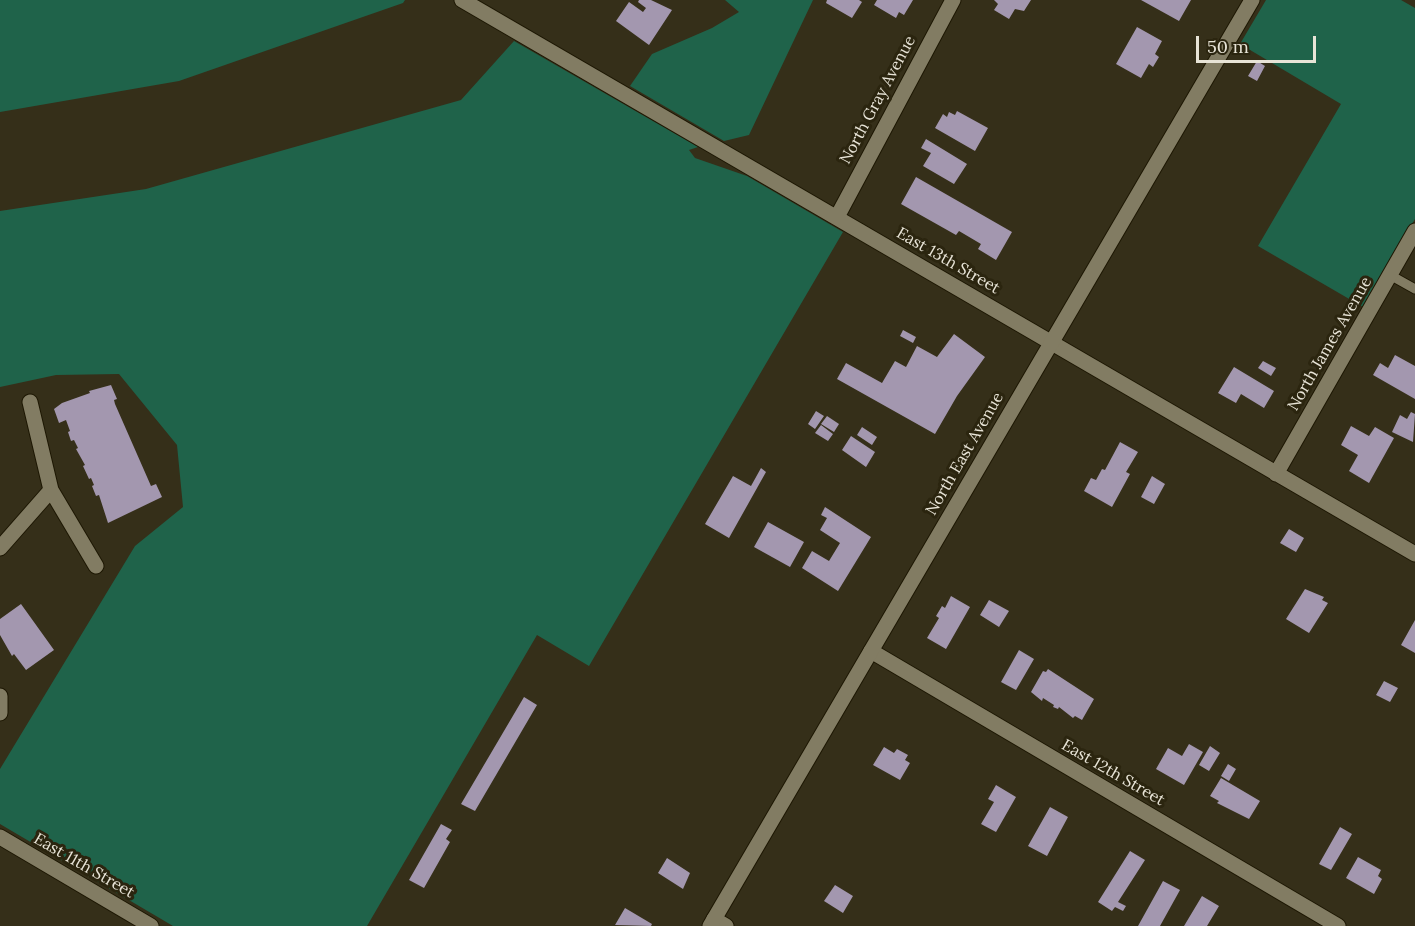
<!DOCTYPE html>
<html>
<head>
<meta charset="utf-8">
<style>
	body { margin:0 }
	#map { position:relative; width:1415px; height:926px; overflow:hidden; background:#352f19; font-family:Lora,serif }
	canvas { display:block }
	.scale { position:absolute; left:1196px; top:36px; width:120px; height:27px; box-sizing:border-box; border:3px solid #e8e4d7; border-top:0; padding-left:8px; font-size:18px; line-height:21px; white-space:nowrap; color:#e8e4d7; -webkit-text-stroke:4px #2b250f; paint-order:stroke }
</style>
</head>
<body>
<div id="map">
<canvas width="1415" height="926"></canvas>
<div class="scale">50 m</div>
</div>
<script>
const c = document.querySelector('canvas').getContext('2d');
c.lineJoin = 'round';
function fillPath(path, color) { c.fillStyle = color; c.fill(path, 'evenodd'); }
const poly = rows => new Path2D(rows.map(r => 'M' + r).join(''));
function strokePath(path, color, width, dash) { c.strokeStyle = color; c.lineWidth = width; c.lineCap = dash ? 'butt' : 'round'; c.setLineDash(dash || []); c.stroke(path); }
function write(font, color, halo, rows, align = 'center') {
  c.font = font + ' Lora,serif'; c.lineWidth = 6; c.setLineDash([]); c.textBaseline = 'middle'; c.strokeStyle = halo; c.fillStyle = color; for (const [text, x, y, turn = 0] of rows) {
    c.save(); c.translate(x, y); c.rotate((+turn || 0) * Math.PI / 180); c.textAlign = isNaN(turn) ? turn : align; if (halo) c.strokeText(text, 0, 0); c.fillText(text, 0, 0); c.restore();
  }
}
fillPath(poly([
	[0,0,405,0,403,3,179,81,0,112],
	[725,0,813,0,749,135,724,141,630,86,652,54,712,28,739,12],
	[1266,0,1401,0,1415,8,1415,219,1363,307,1258,246,1341,104,1240,44],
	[514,41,698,147,689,150,695,158,747,176,843,232,589,666,537,635,367,926,173,926,0,824,0,769,135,546,183,507,177,445,119,374,56,375,0,387,0,211,146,189,461,100]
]), '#1f634a');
fillPath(poly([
	[639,0,651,0,672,10,649,45,616,21,629,2,643,12,646,8,638,2],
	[827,0,859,0,862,2,852,18,826,3],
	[877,0,913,0,904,15,899,12,896,18,874,5],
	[994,0,1031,0,1024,11,1015,9,1009,19,994,10,998,4],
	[1141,0,1191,0,1179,21],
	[1137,27,1162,41,1155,54,1159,57,1153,67,1149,64,1141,78,1116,64],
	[1257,61,1265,66,1257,81,1248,76],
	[957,111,988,128,975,151,935,128,943,114,947,117,949,112,955,115],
	[926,139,967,164,954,184,923,166,931,153,921,148],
	[916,177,1012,232,996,260,978,249,981,244,959,231,956,235,901,204],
	[903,330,916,337,913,343,900,336],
	[954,334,985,357,957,396,935,434,837,379,846,363,882,383,895,361,906,367,917,346,937,357],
	[1395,355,1415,366,1415,399,1373,375,1380,363,1388,368],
	[1263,361,1276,368,1271,376,1258,368],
	[1234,367,1274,391,1264,408,1241,394,1236,403,1218,393],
	[111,385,117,399,114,400,115,404,151,486,156,484,162,497,108,523,99,495,96,496,92,486,94,485,91,478,89,479,83,466,85,465,76,449,78,448,74,440,71,441,68,432,70,431,66,420,59,423,54,409,62,403,90,393,89,391],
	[816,411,824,416,815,429,808,424],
	[1411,412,1415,414,1413,442,1392,432,1400,415,1407,419],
	[827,416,839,424,834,432,821,424],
	[821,425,833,434,828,441,815,433],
	[1351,426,1369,436,1375,427,1394,438,1369,483,1349,471,1358,455,1341,445],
	[862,427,877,437,872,445,857,435],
	[851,436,875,452,866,467,842,450],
	[1120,442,1138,452,1126,472,1130,474,1112,507,1084,491,1091,478,1096,480,1102,469,1105,470],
	[761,468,766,472,729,538,705,524,733,476,751,486],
	[1152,476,1165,484,1154,504,1141,497],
	[825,507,871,537,838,591,802,568,812,551,829,561,840,543,820,530,827,518,821,515],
	[768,522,804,542,790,567,754,547],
	[1289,529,1304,538,1296,552,1280,543],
	[1305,589,1324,597,1322,600,1328,603,1309,633,1286,619],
	[951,596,970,607,946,649,927,638,939,618,936,616,942,606,945,608],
	[989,600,1009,611,999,627,980,615],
	[21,604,54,650,26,670,14,654,12,656,0,635,0,619],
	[1415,620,1415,653,1401,645],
	[1019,650,1034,659,1016,690,1001,682],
	[1048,669,1094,699,1082,720,1075,716,1073,718,1059,707,1058,709,1053,707,1054,705,1043,698,1042,701,1031,692,1043,671,1046,672],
	[1384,681,1398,688,1390,702,1376,695],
	[524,697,537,705,475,811,461,804],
	[1189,744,1203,752,1184,785,1156,769,1168,748,1182,756],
	[1210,746,1220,753,1209,771,1199,765],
	[884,747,894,753,897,749,908,755,905,760,910,763,900,780,873,765],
	[1228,764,1236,769,1229,781,1221,776],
	[1221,778,1260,801,1249,819,1217,803,1219,801,1210,796],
	[996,785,1016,797,996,832,981,824,994,802,988,799],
	[1050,807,1068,817,1047,856,1028,846],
	[441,824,452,830,446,839,450,842,424,888,409,880],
	[1340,827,1352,834,1331,870,1319,864],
	[1130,851,1145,860,1118,902,1126,906,1123,911,1115,907,1112,911,1098,902],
	[1358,857,1381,870,1378,876,1382,879,1374,894,1346,878],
	[667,858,690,873,683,889,658,873],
	[1163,881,1180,890,1160,926,1138,926],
	[835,885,853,896,843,913,824,901],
	[1202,896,1219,906,1207,926,1184,926],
	[625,908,652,924,651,926,615,925]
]), '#a397af');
const service = poly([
	[1390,275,1415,289]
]);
const minor = poly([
	[462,0,1415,554],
	[837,217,953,0],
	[30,402,51,490],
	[1276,474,1415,231],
	[0,548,51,490,96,566],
	[871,651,1338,926],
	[0,696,0,713],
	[714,919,726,926]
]);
const secondary = poly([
	[0,837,151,926],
	[710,926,1252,0]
]);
strokePath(service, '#1d1703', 11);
strokePath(minor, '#1d1703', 17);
strokePath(secondary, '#1d1703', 17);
strokePath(service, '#827c63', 9);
strokePath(minor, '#827c63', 15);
strokePath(secondary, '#827c63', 15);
write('16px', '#e8e4d7', '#2b250f', [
	["North Gray Avenue",878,100,-62],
	["East 13th Street",948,261,30],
	["North James Avenue",1330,344,-60],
	["North East Avenue",965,454,-60],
	["East 12th Street",1113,773,30],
	["East 11th Street",84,866,30]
]);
</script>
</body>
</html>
